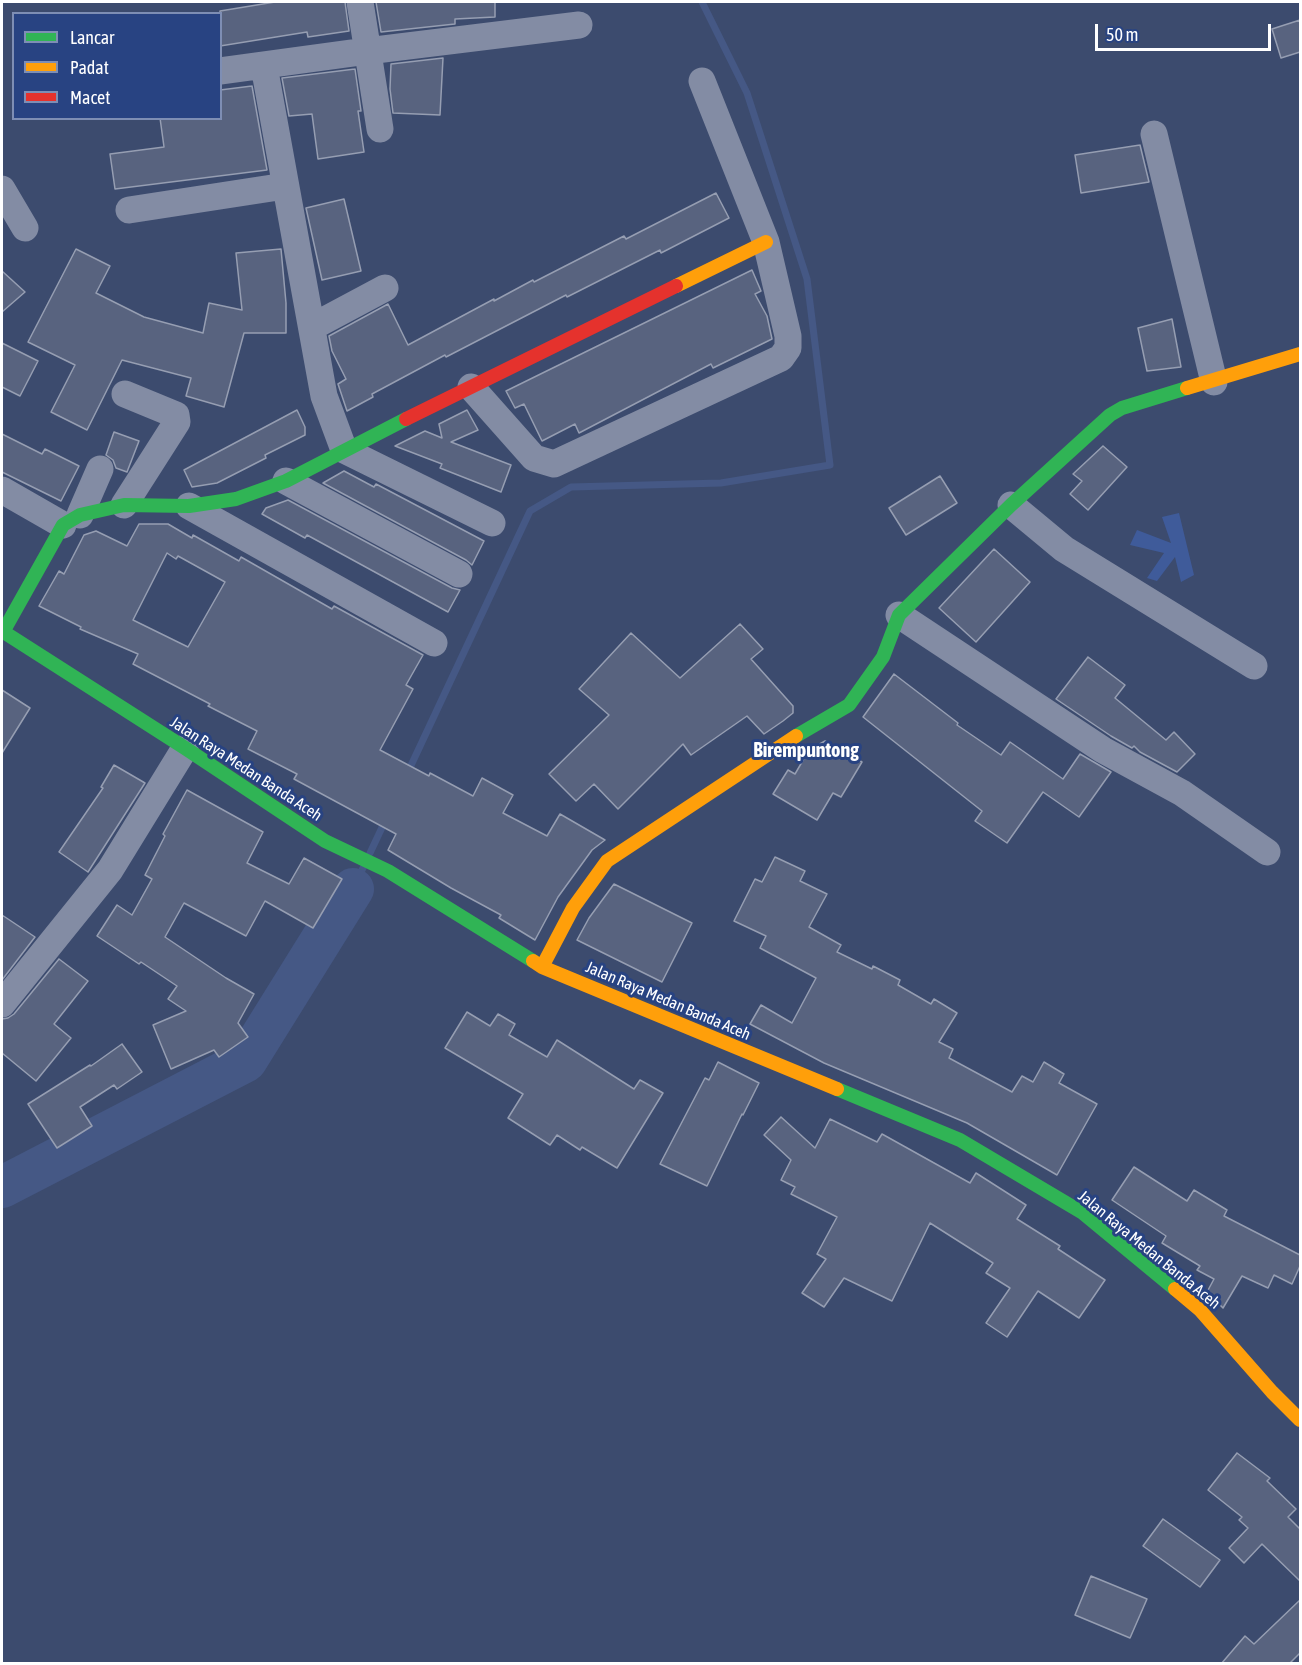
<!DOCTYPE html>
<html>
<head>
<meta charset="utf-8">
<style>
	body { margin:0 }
	#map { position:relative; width:1302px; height:1665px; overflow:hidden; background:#3c4b6e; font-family:"Asap Condensed",sans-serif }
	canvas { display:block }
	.frame { position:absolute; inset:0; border:3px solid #fff; pointer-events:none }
	.legend { position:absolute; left:12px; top:12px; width:210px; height:108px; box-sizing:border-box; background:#284382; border:2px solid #7e8eb4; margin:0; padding:8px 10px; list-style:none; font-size:18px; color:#fff }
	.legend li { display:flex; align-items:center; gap:12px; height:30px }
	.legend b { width:30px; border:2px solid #7e8eb4 }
	.scale { position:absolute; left:1095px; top:24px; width:176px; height:27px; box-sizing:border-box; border:3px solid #fff; border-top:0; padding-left:8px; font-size:18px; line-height:21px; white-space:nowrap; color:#fff; -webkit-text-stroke:4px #284382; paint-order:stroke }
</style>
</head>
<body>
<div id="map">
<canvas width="1302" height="1665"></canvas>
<div class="frame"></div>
<ul class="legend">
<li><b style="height:8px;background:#30b455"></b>Lancar</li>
<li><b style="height:8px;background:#ff9f0a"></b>Padat</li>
<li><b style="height:8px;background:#e5322d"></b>Macet</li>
</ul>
<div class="scale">50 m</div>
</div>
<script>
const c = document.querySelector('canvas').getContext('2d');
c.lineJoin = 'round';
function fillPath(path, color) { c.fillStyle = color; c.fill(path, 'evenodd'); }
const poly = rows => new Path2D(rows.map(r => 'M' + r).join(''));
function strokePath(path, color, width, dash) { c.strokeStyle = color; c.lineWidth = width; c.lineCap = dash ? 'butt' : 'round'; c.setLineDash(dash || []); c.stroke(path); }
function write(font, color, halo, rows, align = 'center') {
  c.font = font + ' "Asap Condensed",sans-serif'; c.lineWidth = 6; c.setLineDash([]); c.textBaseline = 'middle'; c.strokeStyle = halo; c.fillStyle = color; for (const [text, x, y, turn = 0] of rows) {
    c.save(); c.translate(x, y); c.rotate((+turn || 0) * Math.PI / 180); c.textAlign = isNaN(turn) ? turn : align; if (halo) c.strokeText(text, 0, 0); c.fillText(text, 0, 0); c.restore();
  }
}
fillPath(poly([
	[1179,513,1194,575,1181,582,1175,557,1157,581,1147,578,1164,553,1130,545,1137,530,1171,543,1162,517]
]), '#3f5b9a');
strokePath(poly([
	[407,774,530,511,571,487,721,483,830,465,807,279,747,93,702,2],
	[370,853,386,819],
	[353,889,363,868]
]), '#455885', 7);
strokePath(poly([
	[2,1187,246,1061,353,889]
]), '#455885', 42);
const building = poly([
	[275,2,345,2,349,31,308,37,307,32,220,46,220,11,275,2],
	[376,2,495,2,495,17,455,19,455,24,381,32,376,2],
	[1300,20,1300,52,1281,58,1272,29,1300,20],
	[443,58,440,115,393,113,390,89,391,64,443,58],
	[355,69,361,111,358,111,364,152,318,159,312,114,289,116,282,78,355,69],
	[252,86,267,170,115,189,110,154,164,147,160,118,220,118,220,90,252,86],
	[1140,145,1149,182,1081,193,1075,155,1140,145],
	[716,193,729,218,661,253,660,250,567,297,566,295,446,357,445,355,372,394,373,397,347,411,338,384,346,379,332,351,329,336,388,304,408,345,494,299,494,301,533,280,534,282,624,236,626,239,716,193],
	[344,199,361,271,322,280,306,208,344,199],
	[76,249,110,266,96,293,144,317,203,333,209,303,242,310,236,253,281,249,286,303,286,333,244,333,224,407,186,396,191,378,122,360,87,430,51,412,75,365,28,342,76,249],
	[752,270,761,291,755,294,767,316,772,339,713,368,711,364,579,433,575,424,542,441,524,404,515,408,506,391,752,270],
	[2,271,25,292,2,312,2,271],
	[1172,319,1181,367,1147,371,1138,328,1172,319],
	[2,343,38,361,20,396,2,387,2,343],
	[297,410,305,427,305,435,265,455,266,458,217,483,192,487,184,470,297,410],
	[467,410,478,430,451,442,511,465,501,492,440,468,442,464,395,446,425,431,442,438,439,424,467,410],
	[114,432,139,441,127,472,116,468,113,460,106,455,114,432],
	[2,434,42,454,45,449,79,466,61,501,2,472,2,434],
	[1103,446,1127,467,1088,510,1070,494,1082,481,1073,474,1103,446],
	[344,471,374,487,376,484,484,541,472,565,466,560,323,483,344,471],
	[940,476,957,503,906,535,889,508,940,476],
	[288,500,452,588,460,590,448,612,307,535,305,538,262,514,266,508,288,500],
	[139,524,168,524,192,538,193,535,239,561,241,557,332,609,334,606,423,655,406,685,413,689,380,750,429,776,430,773,473,796,482,778,513,795,503,813,547,836,560,814,605,840,592,850,558,897,535,940,499,918,501,915,451,888,388,850,396,834,294,779,297,774,248,749,257,731,208,706,210,704,133,664,138,654,80,629,81,627,39,606,59,571,64,574,84,535,96,531,127,546,139,524],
	[167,553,176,559,178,556,225,582,188,647,133,620,167,553],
	[994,549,1030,582,976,642,939,608,994,549],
	[740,624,763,649,751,659,793,706,793,713,783,721,764,734,747,716,691,755,683,744,618,809,594,784,576,801,549,774,609,715,579,689,631,633,680,678,740,624],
	[1088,657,1125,685,1115,698,1166,740,1174,732,1195,754,1177,772,1140,752,1134,746,1132,748,1111,736,1056,699,1088,657],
	[894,674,958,723,957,725,1001,755,1010,742,1063,779,1080,754,1111,772,1079,817,1043,792,1007,843,975,821,982,811,863,717,894,674],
	[2,690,30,708,2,753,2,690],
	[825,741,862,762,841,797,833,793,817,820,773,794,788,770,795,774,809,750,825,741],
	[114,765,145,783,88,872,59,852,103,788,101,787,114,765],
	[187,790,263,832,247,863,289,884,304,858,342,879,313,928,265,901,246,936,184,903,165,937,226,978,254,994,238,1023,248,1037,219,1057,214,1050,171,1069,153,1025,186,1011,168,999,177,986,141,962,139,964,97,936,117,905,132,915,152,879,145,875,165,836,163,834,187,790],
	[775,857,805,871,800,881,827,894,809,927,841,945,837,952,872,969,873,966,900,980,898,985,931,1004,934,999,957,1013,939,1042,953,1049,949,1058,1012,1092,1022,1076,1033,1082,1044,1062,1064,1074,1059,1083,1097,1104,1057,1175,967,1123,824,1063,750,1024,761,1005,792,1023,816,978,760,948,766,936,734,921,755,879,762,882,775,857],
	[614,884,692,923,662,982,577,940,589,918,614,884],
	[2,915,35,937,2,980,2,915],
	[59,959,88,981,54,1024,71,1038,36,1081,2,1053,2,1019,8,1018,14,1014,59,959],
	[467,1012,490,1026,498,1014,515,1024,509,1035,547,1057,557,1040,634,1089,640,1080,663,1093,617,1168,582,1147,580,1150,557,1135,550,1145,508,1118,523,1094,445,1048,467,1012],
	[122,1044,142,1072,117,1089,114,1085,80,1107,92,1126,57,1148,28,1104,90,1065,91,1066,122,1044],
	[718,1062,759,1083,743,1115,742,1114,707,1186,660,1164,705,1078,709,1080,718,1062],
	[781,1117,815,1148,830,1119,877,1142,882,1134,970,1183,976,1173,1026,1205,1017,1219,1060,1246,1058,1249,1105,1280,1079,1318,1038,1291,1007,1337,986,1323,1010,1288,986,1273,993,1263,930,1223,892,1301,844,1278,824,1307,802,1293,826,1259,817,1254,837,1217,791,1194,795,1187,781,1180,791,1160,764,1135,781,1117],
	[1134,1167,1187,1201,1194,1190,1227,1210,1224,1216,1300,1255,1300,1266,1292,1284,1274,1275,1268,1288,1242,1276,1223,1308,1207,1292,1214,1279,1197,1270,1200,1266,1162,1243,1166,1236,1112,1200,1134,1167],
	[1237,1453,1270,1478,1267,1481,1296,1509,1288,1517,1300,1529,1300,1581,1262,1544,1244,1563,1229,1548,1248,1528,1239,1520,1242,1517,1208,1490,1237,1453],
	[1163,1519,1220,1560,1200,1587,1143,1546,1163,1519],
	[1091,1576,1147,1599,1130,1638,1075,1615,1091,1576],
	[1300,1600,1300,1653,1289,1664,1221,1664,1245,1636,1254,1644,1300,1600]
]);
fillPath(building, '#58637f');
strokePath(building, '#969eb2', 1.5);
strokePath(poly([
	[360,2,380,129],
	[264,66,324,396,344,450,492,523],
	[220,71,367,51,579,25],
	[1154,134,1214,382],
	[2,189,25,228],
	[129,210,285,186],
	[312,327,385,288],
	[471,387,534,458,554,464,781,358,788,348,788,336,766,242,702,81],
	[286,481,459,574],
	[2,490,63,525],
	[124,505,177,422,176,415,125,394],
	[1011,505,1064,549,1254,666],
	[189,506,434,643],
	[80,515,100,469],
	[899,615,1103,750,1182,793,1267,852],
	[2,1004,110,870,185,748]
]), '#838ca4', 27);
strokePath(poly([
	[2,631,185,748,325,841,388,871,533,961],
	[3,632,63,525,80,515,124,505,189,506,236,499,286,481,406,419],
	[796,736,849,705,883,657,899,615,1011,505,1110,415,1122,408,1187,388],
	[837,1089,960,1140,1083,1213,1175,1289]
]), '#30b455', 14);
strokePath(poly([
	[676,286,766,242],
	[1187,388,1300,354],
	[533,961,542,967,837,1089],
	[542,967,573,908,607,861,796,736],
	[1175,1289,1200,1310,1272,1392,1300,1420]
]), '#ff9f0a', 14);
strokePath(poly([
	[406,419,676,286]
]), '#e5322d', 14);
write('16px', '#fff', '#284382', [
	["Jalan Raya Medan Banda Aceh",246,769,33],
	["Jalan Raya Medan Banda Aceh",668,1001,23],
	["Jalan Raya Medan Banda Aceh",1149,1250,39]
]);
write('bold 20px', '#fff', '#284382', [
	["Birempuntong",806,751]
]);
</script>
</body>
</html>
